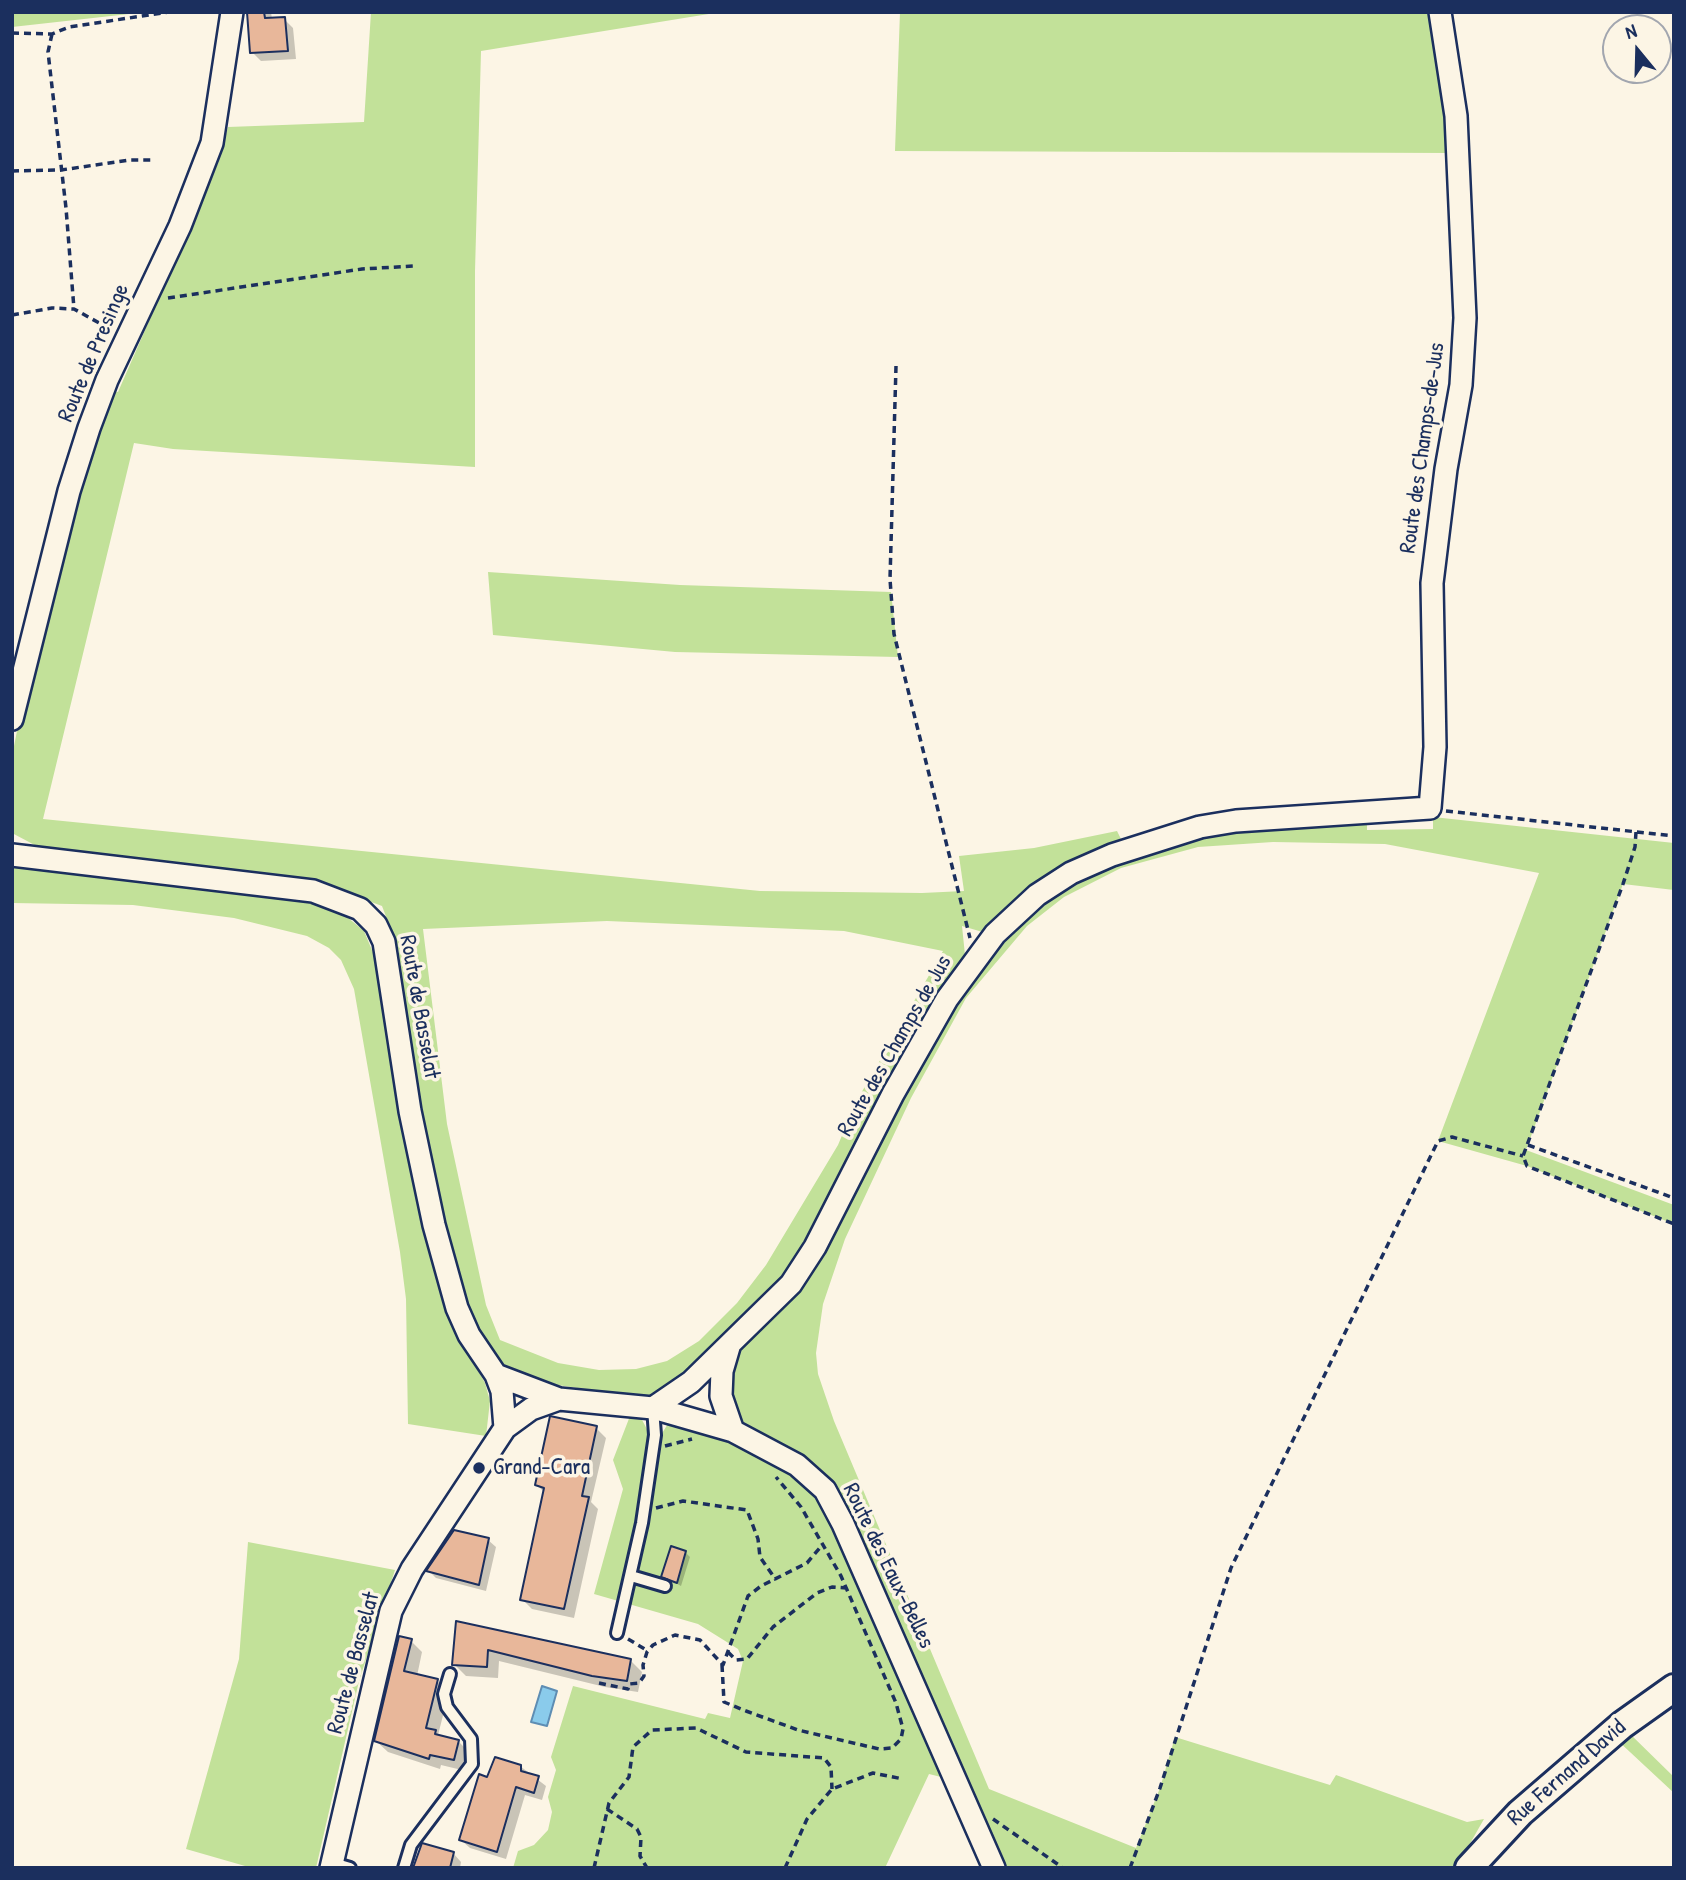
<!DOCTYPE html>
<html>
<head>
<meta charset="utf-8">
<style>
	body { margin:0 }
	#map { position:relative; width:1686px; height:1880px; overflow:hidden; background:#fcf5e5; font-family:"Patrick Hand",sans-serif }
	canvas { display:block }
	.frame { position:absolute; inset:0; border:14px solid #1b2f5e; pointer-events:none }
	.north { position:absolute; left:1602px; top:14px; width:70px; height:70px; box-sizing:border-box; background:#fcf5e5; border:2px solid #a2a6af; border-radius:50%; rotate:341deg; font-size:19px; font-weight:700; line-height:28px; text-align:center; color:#1b2f5e }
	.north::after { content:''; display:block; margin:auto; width:24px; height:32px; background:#1b2f5e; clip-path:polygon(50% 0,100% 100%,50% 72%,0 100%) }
</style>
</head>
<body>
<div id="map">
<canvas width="1686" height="1880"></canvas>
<div class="frame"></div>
<div class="north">N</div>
</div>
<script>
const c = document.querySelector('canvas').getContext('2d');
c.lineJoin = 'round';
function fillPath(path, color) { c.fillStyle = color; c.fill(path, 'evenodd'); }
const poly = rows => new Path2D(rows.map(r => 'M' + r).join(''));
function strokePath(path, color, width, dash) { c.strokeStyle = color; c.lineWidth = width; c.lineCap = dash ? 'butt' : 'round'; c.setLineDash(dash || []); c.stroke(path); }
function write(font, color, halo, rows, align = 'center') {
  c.font = font + ' "Patrick Hand",sans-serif'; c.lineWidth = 7; c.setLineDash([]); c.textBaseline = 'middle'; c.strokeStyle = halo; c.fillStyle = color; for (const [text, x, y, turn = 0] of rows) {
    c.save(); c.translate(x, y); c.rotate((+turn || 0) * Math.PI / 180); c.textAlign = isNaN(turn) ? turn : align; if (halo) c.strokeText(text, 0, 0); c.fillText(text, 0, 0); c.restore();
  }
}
fillPath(poly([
	[12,12,147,12,12,27],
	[371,12,721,12,481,51,475,271,475,467,173,449,134,443,43,819,760,891,922,893,964,891,959,856,1034,848,1117,831,1123,843,986,933,962,926,965,955,958,969,920,1030,831,1190,804,1252,783,1281,697,1366,664,1390,651,1395,637,1397,531,1381,514,1374,499,1362,476,1330,466,1307,433,1188,415,1079,398,948,382,906,328,886,275,875,44,850,12,833,12,756,23,701,76,496,112,391,118,392,218,163,228,127,364,122],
	[607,921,844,931,943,951,856,1102,838,1145,766,1265,737,1303,699,1341,667,1361,636,1369,599,1370,558,1363,500,1340,486,1305,447,1124,423,929],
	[900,12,1431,12,1451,153,895,151],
	[488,572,680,585,891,592,898,657,675,652,493,635],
	[1433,817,1674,843,1674,890,1623,884,1526,1150,1674,1205,1674,1224,1527,1166,1438,1141,1539,873,1385,844,1273,842,1198,847,1121,868,1064,897,1027,926,966,998,911,1098,845,1239,823,1304,816,1353,818,1374,834,1421,989,1789,1136,1848,1160,1788,1175,1737,1330,1785,1336,1775,1467,1822,1484,1819,1456,1868,1007,1868,834,1489,818,1469,798,1452,741,1428,727,1399,735,1356,743,1342,784,1303,951,1004,1022,914,1080,875,1211,831,1367,819,1367,830,1433,829],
	[12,865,57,873,305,900,341,912,364,931,374,955,401,1118,426,1234,452,1324,485,1383,490,1401,486,1436,408,1424,406,1299,400,1252,354,989,341,960,329,948,307,936,234,918,133,905,12,903],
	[630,1416,641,1418,649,1433,661,1435,669,1422,679,1423,782,1464,813,1491,824,1507,945,1778,929,1774,885,1868,513,1868,518,1851,534,1845,548,1830,552,1812,548,1797,556,1770,551,1757,573,1686,705,1719,708,1713,730,1718,743,1661,738,1649,698,1624,594,1594,623,1489,613,1460],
	[248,1542,395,1570,359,1681,316,1868,252,1868,186,1849,239,1659],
	[1627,1731,1674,1777,1674,1793,1616,1739]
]), '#c2e199');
const water = poly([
	[542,1686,557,1691,547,1726,531,1722,542,1686]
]);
fillPath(water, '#8acbeb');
strokePath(water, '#5e8db3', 2);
fillPath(poly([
	[245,12,271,12,272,19,284,19,293,28,296,59,261,61,252,52,250,22],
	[596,1428,606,1438,591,1502,598,1509,574,1618,532,1609,522,1599,545,1493,536,1484],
	[488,1540,496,1547,486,1591,436,1578,429,1571],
	[685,1552,690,1557,681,1586,663,1576],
	[457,1623,630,1660,642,1672,638,1692,605,1687,499,1661,498,1678,466,1676,454,1664],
	[411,1641,422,1652,417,1676,437,1681,449,1692,438,1735,458,1741,470,1753,466,1771,441,1765,440,1769,388,1752,376,1741],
	[520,1766,546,1786,542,1800,525,1795,506,1859,470,1848,461,1840,488,1779],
	[453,1853,461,1862,460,1868,417,1868]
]), '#0003');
const building = poly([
	[247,12,264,12,265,18,285,17,288,51,250,53,247,12],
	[550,1416,597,1426,582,1496,589,1497,564,1609,520,1600,544,1488,535,1485,550,1416],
	[454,1530,489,1538,479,1585,426,1571,454,1530],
	[671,1546,686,1551,677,1583,661,1577,671,1546],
	[456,1621,631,1659,627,1681,592,1676,488,1650,487,1667,452,1665,456,1621],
	[399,1636,412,1639,404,1671,438,1679,426,1728,436,1730,435,1734,459,1740,454,1760,430,1755,429,1759,374,1741,399,1636],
	[495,1757,521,1765,521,1771,539,1776,534,1793,516,1787,497,1852,459,1840,479,1774,487,1777,495,1757],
	[422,1843,454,1852,450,1868,413,1868,422,1843]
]);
fillPath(building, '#e8b79a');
strokePath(building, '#1b2f5e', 2);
const service = poly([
	[631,1576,665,1586],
	[617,1633,642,1523,655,1435,653,1408],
	[333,1863,350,1868],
	[404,1868,411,1845,472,1764,471,1739,447,1707,444,1694,450,1674]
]);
const minor = poly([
	[12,719,69,491,89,428,107,380,180,226,212,143,232,12],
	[12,855,313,891,360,909,376,925,384,942,410,1111,434,1225,457,1308,469,1335,496,1375,502,1391,505,1428,412,1569,391,1611,331,1868],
	[729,1347,722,1371,721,1396,733,1431],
	[496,1375,559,1399],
	[653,1408,691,1382,791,1284,815,1247,893,1094,947,999,995,934,1037,895,1071,873,1112,855,1200,827,1236,821,1430,808,1435,747,1432,583,1446,469,1461,385,1465,318,1456,116,1440,12],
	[505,1428,531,1409,559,1399,653,1408,733,1431,797,1465,825,1490,843,1524,994,1868]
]);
const tertiary = poly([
	[1469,1868,1520,1813,1622,1725,1674,1688]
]);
strokePath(service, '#1b2f5e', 16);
strokePath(minor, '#1b2f5e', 26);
strokePath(tertiary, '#1b2f5e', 32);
strokePath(poly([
	[12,33,52,34,69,27,169,12],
	[52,34,48,52,66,208,74,309],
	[12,171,61,170,129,160,151,160],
	[168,298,362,269,414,266],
	[12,315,52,308,74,309,110,329],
	[896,366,890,579,894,634,970,938],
	[1446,811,1674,836],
	[1636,832,1635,847,1623,884,1523,1156,1527,1166,1674,1224],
	[1528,1145,1674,1198],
	[665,1446,692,1439],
	[656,1508,683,1501,747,1510,758,1539,760,1557,776,1580],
	[628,1639,648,1651],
	[728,1652,736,1660,747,1659,773,1627,817,1593,832,1587,846,1588],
	[722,1665,724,1702,746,1711,798,1730,879,1749,892,1748,901,1739,903,1729,896,1703,841,1576,801,1507,776,1477],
	[599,1683,628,1689,629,1684,639,1683,644,1676,643,1665,647,1652,653,1645,675,1635,700,1640,723,1665,748,1596,761,1586,807,1563,823,1544],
	[607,1809,637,1829,641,1837,640,1856,647,1868],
	[993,1819,1063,1868],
	[594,1868,609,1803,629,1777,633,1747,652,1730,696,1728,746,1752,824,1758,831,1767,832,1789],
	[785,1868,807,1819,832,1789,873,1773,903,1779],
	[1130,1868,1160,1788,1231,1568,1438,1141,1452,1137,1523,1156]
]), '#1b2f5e', 3.5, [7, 5]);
strokePath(service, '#fcf5e5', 10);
strokePath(minor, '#fcf5e5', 21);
strokePath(tertiary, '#fcf5e5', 26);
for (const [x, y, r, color] of [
	[479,1468,7,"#1b2f5e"]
]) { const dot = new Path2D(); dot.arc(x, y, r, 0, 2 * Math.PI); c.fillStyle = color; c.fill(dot); strokePath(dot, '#fcf5e5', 2.5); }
write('23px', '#1b2f5e', '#fcf5e5', [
	["Route de Presinge",94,353,-67],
	["Route des Champs-de-Jus",1423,448,-82],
	["Route de Basselat",419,1007,80],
	["Route des Champs de Jus",895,1046,-60],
	["Route des Eaux-Belles",888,1566,64],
	["Route de Basselat",354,1663,-75],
	["Rue Fernand David",1567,1773,-41]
]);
write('23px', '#1b2f5e', '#fcf5e5', [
	["Grand-Cara",493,1468]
], 'left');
</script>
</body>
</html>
